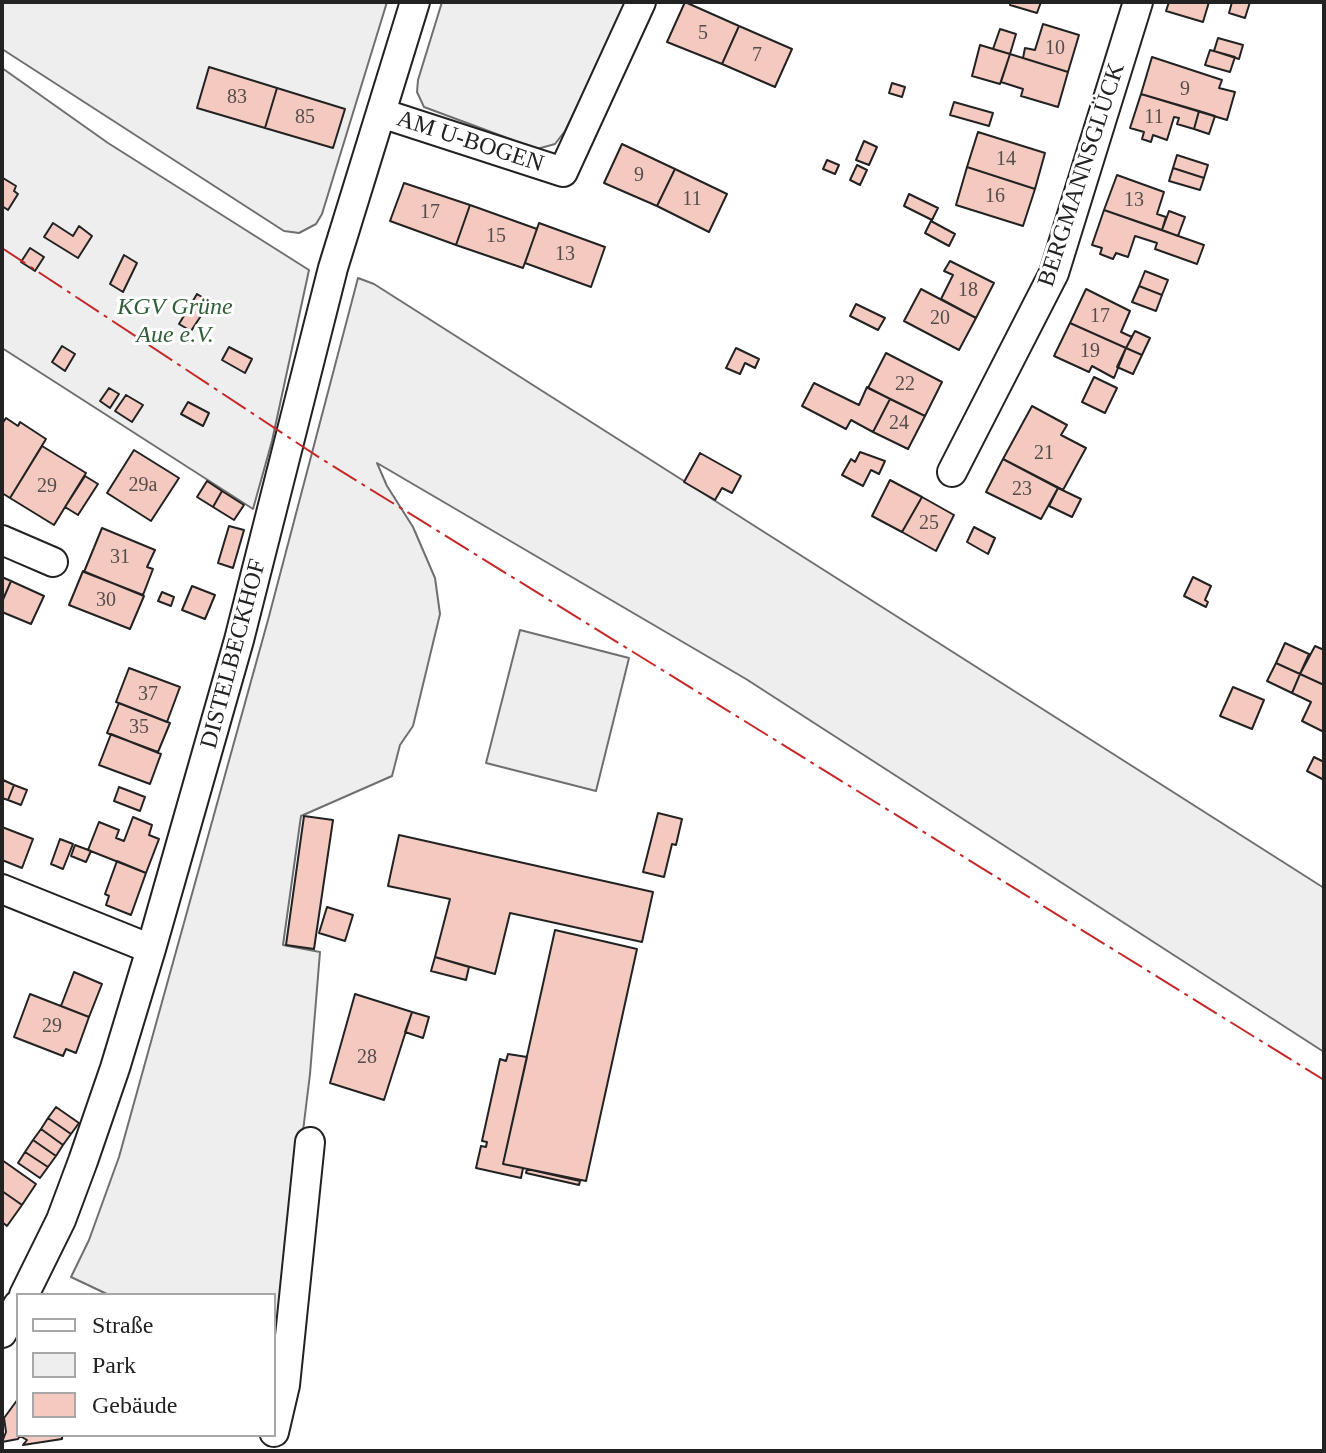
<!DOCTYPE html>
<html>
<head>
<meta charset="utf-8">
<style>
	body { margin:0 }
	#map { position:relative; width:1326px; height:1453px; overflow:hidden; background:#fff; font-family:"Times New Roman",serif }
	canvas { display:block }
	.frame { position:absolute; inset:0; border:4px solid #222; pointer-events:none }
	.legend { position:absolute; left:16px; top:1293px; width:260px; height:144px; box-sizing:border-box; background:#fff; border:2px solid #a7a7a7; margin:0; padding:10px 14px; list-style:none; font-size:24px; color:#222 }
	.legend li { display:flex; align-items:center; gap:16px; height:40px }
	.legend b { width:40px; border:2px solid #a7a7a7 }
</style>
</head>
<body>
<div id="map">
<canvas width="1326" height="1453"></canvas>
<div class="frame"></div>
<ul class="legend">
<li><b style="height:10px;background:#fff"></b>Straße</li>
<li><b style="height:22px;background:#eee"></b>Park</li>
<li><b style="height:22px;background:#f3c9c0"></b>Gebäude</li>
</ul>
</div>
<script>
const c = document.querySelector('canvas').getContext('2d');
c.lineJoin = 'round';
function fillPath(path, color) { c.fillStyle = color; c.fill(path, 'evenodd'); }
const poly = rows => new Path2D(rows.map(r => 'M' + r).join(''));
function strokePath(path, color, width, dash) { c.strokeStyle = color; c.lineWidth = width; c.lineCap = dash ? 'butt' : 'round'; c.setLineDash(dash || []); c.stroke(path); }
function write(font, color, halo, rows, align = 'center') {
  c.font = font + ' "Times New Roman",serif'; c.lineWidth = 6; c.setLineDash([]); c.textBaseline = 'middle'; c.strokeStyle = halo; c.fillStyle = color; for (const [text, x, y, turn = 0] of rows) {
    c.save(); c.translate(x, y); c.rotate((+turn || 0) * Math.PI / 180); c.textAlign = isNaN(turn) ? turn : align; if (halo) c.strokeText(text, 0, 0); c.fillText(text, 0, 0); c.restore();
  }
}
const green = poly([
	[2,2,387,2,322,214,316,224,299,233,284,231,2,49,2,2],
	[442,2,628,2,565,131,555,144,537,149,424,107,417,92,418,80,442,2],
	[2,68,108,143,309,270,272,441,253,509,2,348,2,68],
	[358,278,374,284,1324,888,1324,1052,746,679,377,463,387,486,413,527,435,578,440,614,413,726,400,745,392,776,301,816,283,945,320,952,310,1074,274,1368,274,1295,109,1295,71,1277,89,1240,119,1157,268,620,358,278],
	[520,630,629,658,596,791,486,763,520,630]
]);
fillPath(green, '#eee');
strokePath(green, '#6f6f6f', 2);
const building = poly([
	[685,2,739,26,722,64,667,42,685,2],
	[1011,2,1041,2,1037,13,1010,5,1011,2],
	[1169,2,1209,2,1203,22,1166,11,1169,2],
	[1232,2,1250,2,1245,18,1229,13,1232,2],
	[1043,24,1079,35,1068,72,1023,58,1025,48,1035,50,1043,24],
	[739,26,792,49,775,87,722,64,739,26],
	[1000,29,1016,34,1010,54,993,49,1000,29],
	[1218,38,1243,45,1239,59,1214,51,1218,38],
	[980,45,1010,54,1000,84,972,76,980,45],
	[1210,50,1235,57,1230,72,1205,65,1210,50],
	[1010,54,1068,72,1058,107,1021,96,1023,89,1001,82,1010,54],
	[1152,57,1222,80,1219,88,1235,92,1227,120,1141,94,1152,57],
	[209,67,277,88,265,128,197,108,209,67],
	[892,83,905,87,902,97,889,93,892,83],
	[277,88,345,109,333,148,265,128,277,88],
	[1141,94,1199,111,1194,129,1177,124,1179,118,1174,117,1167,140,1153,135,1151,142,1142,139,1144,132,1130,128,1141,94],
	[954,102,993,113,989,126,950,115,954,102],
	[1199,111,1215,116,1209,134,1194,129,1199,111],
	[978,132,1045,153,1035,189,967,167,978,132],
	[864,141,877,147,869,165,856,160,864,141],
	[622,144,675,169,657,206,604,183,622,144],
	[1177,155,1208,165,1204,178,1173,168,1177,155],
	[827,160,839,165,835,174,823,169,827,160],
	[857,165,867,170,860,185,850,180,857,165],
	[967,167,1035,189,1023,226,956,205,967,167],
	[1173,168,1204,178,1200,190,1169,181,1173,168],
	[675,169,727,194,709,232,657,206,675,169],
	[1117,175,1164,192,1157,214,1166,217,1162,230,1104,210,1117,175],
	[3,178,16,186,14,191,18,194,8,210,2,206,3,178],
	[404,183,470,205,456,245,390,221,404,183],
	[909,194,938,208,932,220,904,206,909,194],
	[470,205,537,229,523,268,456,245,470,205],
	[1104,210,1204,245,1197,264,1155,249,1157,243,1135,236,1128,257,1116,253,1113,259,1100,254,1102,248,1092,245,1104,210],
	[1169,211,1185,217,1178,236,1162,230,1169,211],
	[931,221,955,234,949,246,925,233,931,221],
	[53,223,73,236,79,226,92,236,78,258,44,237,53,223],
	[539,223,605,247,591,287,525,263,539,223],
	[30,248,44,257,35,271,21,262,30,248],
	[124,255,137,263,123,292,110,284,124,255],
	[950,261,994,283,976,318,941,299,953,275,944,271,950,261],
	[1145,271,1168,280,1162,295,1139,286,1145,271],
	[1139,286,1162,295,1156,311,1132,302,1139,286],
	[921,289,976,318,959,350,904,321,921,289],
	[1086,289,1130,311,1121,332,1132,337,1126,348,1070,323,1086,289],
	[197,294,210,302,191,331,179,324,197,294],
	[856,304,885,318,878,330,850,316,856,304],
	[1070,323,1126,348,1114,378,1092,366,1089,372,1054,356,1070,323],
	[1135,331,1150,338,1142,355,1126,348,1135,331],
	[62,346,75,354,65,371,52,362,62,346],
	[229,347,252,359,245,373,222,360,229,347],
	[736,348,759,359,755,368,745,363,740,374,726,368,736,348],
	[1126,348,1142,355,1133,374,1117,367,1126,348],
	[886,353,942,382,925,416,868,388,886,353],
	[1094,377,1117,388,1105,413,1082,402,1094,377],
	[814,383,859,405,867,387,890,399,873,432,851,420,846,429,802,406,814,383],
	[109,388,119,394,110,408,100,401,109,388],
	[126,395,143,405,132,422,115,411,126,395],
	[890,399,925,416,908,449,873,432,890,399],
	[188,402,209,413,203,426,181,414,188,402],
	[1032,406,1067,425,1061,435,1086,448,1063,490,1003,459,1032,406],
	[6,418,18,426,20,422,46,439,10,498,2,493,2,424,6,418],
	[42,446,86,473,54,525,10,498,42,446],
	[134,450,179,478,151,521,107,493,134,450],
	[860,452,885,461,879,474,871,470,863,486,842,475,851,459,855,462,860,452],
	[700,453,741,476,732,493,722,488,715,500,684,482,700,453],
	[1003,459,1058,488,1041,519,986,492,1003,459],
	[85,476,98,484,78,515,65,507,85,476],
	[890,480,922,497,902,532,872,516,890,480],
	[207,481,222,491,213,507,197,497,207,481],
	[1058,488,1081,499,1072,517,1049,506,1058,488],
	[222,491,244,505,234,520,213,507,222,491],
	[922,497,954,515,936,551,902,532,922,497],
	[229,526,244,530,233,568,218,563,229,526],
	[974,527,995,538,988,554,967,542,974,527],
	[102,528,155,550,147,567,153,569,143,595,84,572,102,528],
	[83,571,144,596,130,629,69,605,83,571],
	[2,577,11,581,2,602,2,577],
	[1193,577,1211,586,1205,600,1208,602,1206,607,1184,596,1193,577],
	[11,581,44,596,31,624,2,612,2,602,11,581],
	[192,586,215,595,205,619,182,610,192,586],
	[162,592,174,597,171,606,158,601,162,592],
	[1285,643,1309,654,1300,674,1276,663,1285,643],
	[1315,646,1324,650,1324,685,1300,674,1315,646],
	[1276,663,1300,674,1292,693,1267,681,1276,663],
	[129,668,180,687,167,722,116,702,129,668],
	[1300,674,1324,685,1324,732,1302,721,1311,702,1292,693,1300,674],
	[1233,687,1264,700,1252,729,1220,716,1233,687],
	[119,703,170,723,158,752,107,733,119,703],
	[111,734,161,754,150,784,99,765,111,734],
	[1314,757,1324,762,1324,780,1307,771,1314,757],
	[3,780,14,785,8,800,2,798,3,780],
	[14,785,27,790,21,805,8,800,14,785],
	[119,787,145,797,140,811,114,801,119,787],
	[658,813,682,819,676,845,672,844,664,877,643,872,658,813],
	[304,816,333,820,314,949,286,945,304,816],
	[133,817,152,825,149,835,159,839,146,873,88,850,99,822,119,830,116,838,124,841,133,817],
	[2,827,33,839,22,868,2,860,2,827],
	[399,835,653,892,642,942,510,913,495,974,435,957,450,899,388,886,399,835],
	[60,839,73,844,63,869,51,864,60,839],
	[75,845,91,851,86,862,71,856,75,845],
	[117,861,146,873,131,915,106,905,109,896,105,894,117,861],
	[327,907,353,915,345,941,319,933,327,907],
	[555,930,637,949,586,1181,503,1164,555,930],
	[435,957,469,967,466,980,431,971,435,957],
	[74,972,102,984,89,1017,61,1006,74,972],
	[30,994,89,1017,76,1053,66,1049,63,1056,14,1037,30,994],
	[355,994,412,1012,384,1100,330,1083,355,994],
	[412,1012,429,1017,423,1038,405,1032,412,1012],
	[508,1054,527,1057,503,1164,523,1168,521,1178,476,1168,481,1146,486,1147,487,1142,482,1141,500,1059,506,1061,508,1054],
	[56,1107,79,1123,71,1134,48,1118,56,1107],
	[48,1118,71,1134,63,1145,41,1129,48,1118],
	[41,1129,63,1145,56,1156,33,1140,41,1129],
	[33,1140,56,1156,48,1167,25,1152,33,1140],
	[25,1152,48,1167,40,1178,18,1163,25,1152],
	[2,1160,36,1184,22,1205,2,1191,2,1160],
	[527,1169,580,1181,579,1185,526,1173,527,1169],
	[2,1191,22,1205,7,1226,2,1222,2,1191],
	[18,1399,18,1435,62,1435,62,1439,23,1445,27,1440,20,1436,18,1439,2,1442,6,1432,4,1418,18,1399]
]);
fillPath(building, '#f3c9c0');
strokePath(building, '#222', 2);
const minor = poly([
	[381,113,563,172,641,2],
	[952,472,1054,273,1138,2],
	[2,540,53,562],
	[2,889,151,949],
	[24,1295,61,1220,83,1161,115,1068,151,949,239,640,333,268,415,2],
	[2,1333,18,1305],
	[274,1432,285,1385,310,1142]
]);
strokePath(minor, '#222', 32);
strokePath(minor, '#fff', 28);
strokePath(poly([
	[2,248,320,458,1324,1080]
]), '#c62828', 2, [28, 6, 4, 6]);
write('20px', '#564c4a', null, [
	["5",703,34],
	["10",1055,49],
	["7",757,56],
	["9",1185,90],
	["83",237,98],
	["85",305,118],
	["11",1154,118],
	["14",1006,160],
	["9",639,176],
	["16",995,197],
	["11",692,200],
	["13",1134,201],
	["17",430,213],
	["15",496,237],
	["13",565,255],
	["18",968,291],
	["17",1100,317],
	["20",940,319],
	["19",1090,352],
	["22",905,385],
	["24",899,424],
	["21",1044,454],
	["29a",143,486],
	["29",47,487],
	["23",1022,490],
	["25",929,524],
	["31",120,558],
	["30",106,601],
	["37",148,695],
	["35",139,728],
	["29",52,1027],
	["28",367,1058]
]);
write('24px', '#222', '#fff', [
	["AM U-BOGEN",470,142,18],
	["BERGMANNSGLÜCK",1082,175,-72],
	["DISTELBECKHOF",234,654,-75]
]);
write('italic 24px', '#2f5e38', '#fff', [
	["KGV Grüne",175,308],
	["Aue e.V.",175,336]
]);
</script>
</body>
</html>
